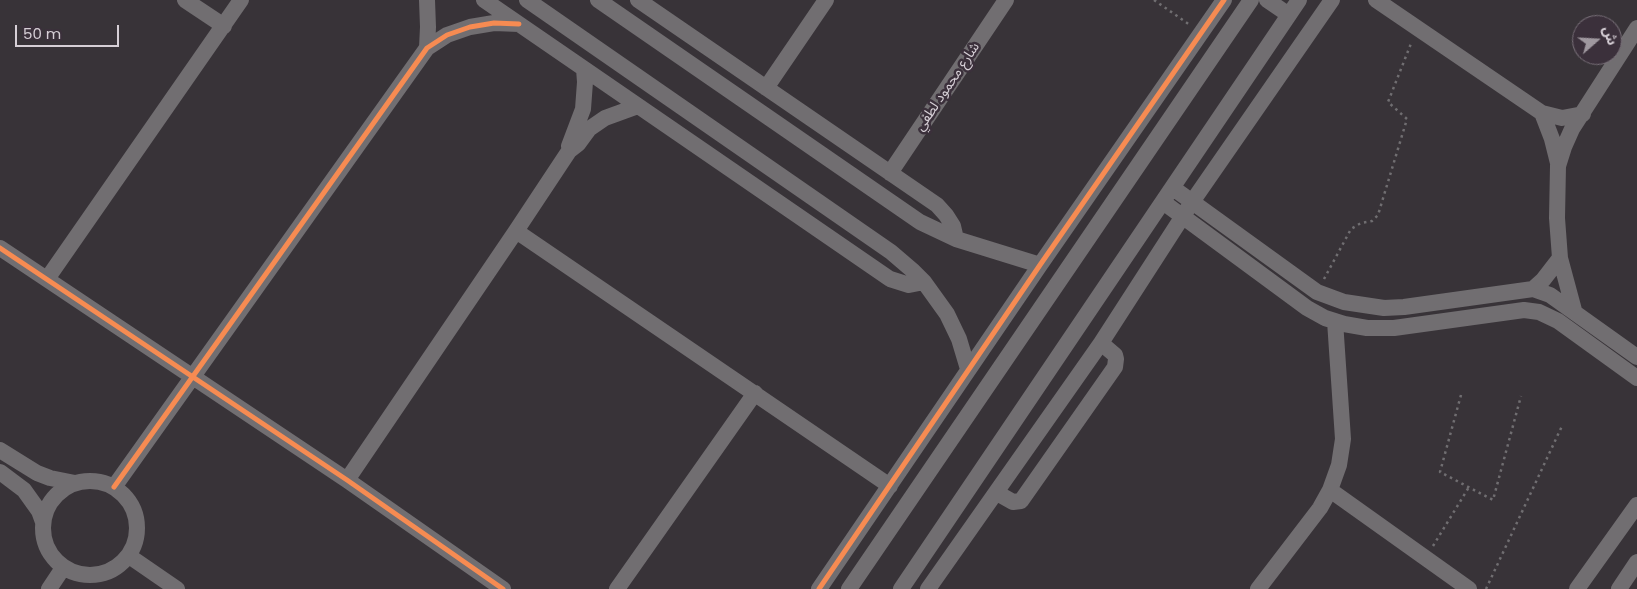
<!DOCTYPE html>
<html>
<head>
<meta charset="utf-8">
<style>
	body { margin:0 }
	#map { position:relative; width:1637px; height:589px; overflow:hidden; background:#383338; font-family:Poppins,"Noto Sans Arabic",sans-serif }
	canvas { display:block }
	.north { position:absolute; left:1572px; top:15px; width:50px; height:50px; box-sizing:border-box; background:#3b303b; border:1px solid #797079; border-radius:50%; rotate:71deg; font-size:14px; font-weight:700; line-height:20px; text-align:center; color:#d6cfd6 }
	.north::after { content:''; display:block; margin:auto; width:18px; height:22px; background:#9f989f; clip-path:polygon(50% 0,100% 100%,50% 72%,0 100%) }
	.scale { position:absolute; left:15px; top:25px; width:104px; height:22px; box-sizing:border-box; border:2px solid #d6cfd6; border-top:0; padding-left:6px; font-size:15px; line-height:18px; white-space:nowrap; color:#d6cfd6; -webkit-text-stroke:4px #3b303b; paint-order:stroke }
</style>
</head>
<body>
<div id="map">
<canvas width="1637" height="589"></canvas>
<div class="north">ش</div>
<div class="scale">50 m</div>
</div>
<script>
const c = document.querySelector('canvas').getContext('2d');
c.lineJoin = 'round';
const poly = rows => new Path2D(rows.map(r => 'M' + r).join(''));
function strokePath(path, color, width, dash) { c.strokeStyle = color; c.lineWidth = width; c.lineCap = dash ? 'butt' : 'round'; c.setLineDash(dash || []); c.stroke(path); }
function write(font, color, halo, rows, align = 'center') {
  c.font = font + ' Poppins,"Noto Sans Arabic",sans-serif'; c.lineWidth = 5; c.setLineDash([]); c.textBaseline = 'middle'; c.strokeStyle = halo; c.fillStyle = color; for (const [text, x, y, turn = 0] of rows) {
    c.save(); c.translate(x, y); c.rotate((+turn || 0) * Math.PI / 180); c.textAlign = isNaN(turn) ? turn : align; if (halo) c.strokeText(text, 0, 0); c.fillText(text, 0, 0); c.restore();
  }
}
strokePath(poly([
	[1154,0,1190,25],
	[1324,279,1351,229,1361,223,1372,221,1378,215,1407,119,1388,102,1412,41],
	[1461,395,1440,472,1493,500,1521,396],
	[1433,546,1469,487],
	[1486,589,1562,426]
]), '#706e71', 2.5, [2.5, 4]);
strokePath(poly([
	[185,0,224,26],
	[484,0,890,279,909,285,924,282],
	[527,0,891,252,912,270,924,282,947,314,959,339,968,369],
	[598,0,920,222,956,239,1040,265],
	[638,0,937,205,946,215,953,226,956,239],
	[1267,0,1289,15],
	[1376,0,1542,113,1562,118,1583,114],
	[427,48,428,27,427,0],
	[766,88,826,0],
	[1542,113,1552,139,1558,163],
	[569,146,583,109,585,82,584,69],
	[890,173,1006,0],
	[1173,188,1317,292,1344,302,1384,308,1404,307,1533,289,1550,295,1637,357],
	[1163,202,1307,308,1325,318,1344,324,1367,328,1394,328,1524,310,1539,312,1558,321,1637,378],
	[516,231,890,486],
	[0,248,347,480,503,589],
	[47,279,241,0],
	[1533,289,1543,280,1560,258],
	[1574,310,1560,258,1557,218,1558,166,1564,147,1572,129,1637,28],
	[0,450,37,473,50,478,75,483],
	[0,472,24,490,39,511,43,522],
	[347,480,516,231,569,151,578,144,589,129,605,118,638,106],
	'43 528a47 47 0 1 1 94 0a47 47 0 1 1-94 0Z',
	[114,487,427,48,447,35,470,27,494,23,519,24],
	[1330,490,1469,589],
	[997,493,1013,502,1021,501,1115,367,1116,359,1115,355,1101,343],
	[129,556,177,589],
	[49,589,63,568],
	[617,589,755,393],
	[819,589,1040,265,1224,0],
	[849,589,1251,0],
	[901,589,1299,0],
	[928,589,1101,343,1192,202,1332,0],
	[1258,589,1320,508,1330,490,1339,465,1343,439,1335,321],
	[1577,589,1637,505],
	[1619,589,1637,562]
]), '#716e71', 16);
strokePath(poly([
	[0,248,347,480,503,589],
	[114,487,427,48,447,35,470,27,494,23,519,24],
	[819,589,1040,265,1224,0]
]), '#f68b52', 5);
write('14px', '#d6cfd6', '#3b303b', [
	["شارع محمود لطفي",948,87,-56]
]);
</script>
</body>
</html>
